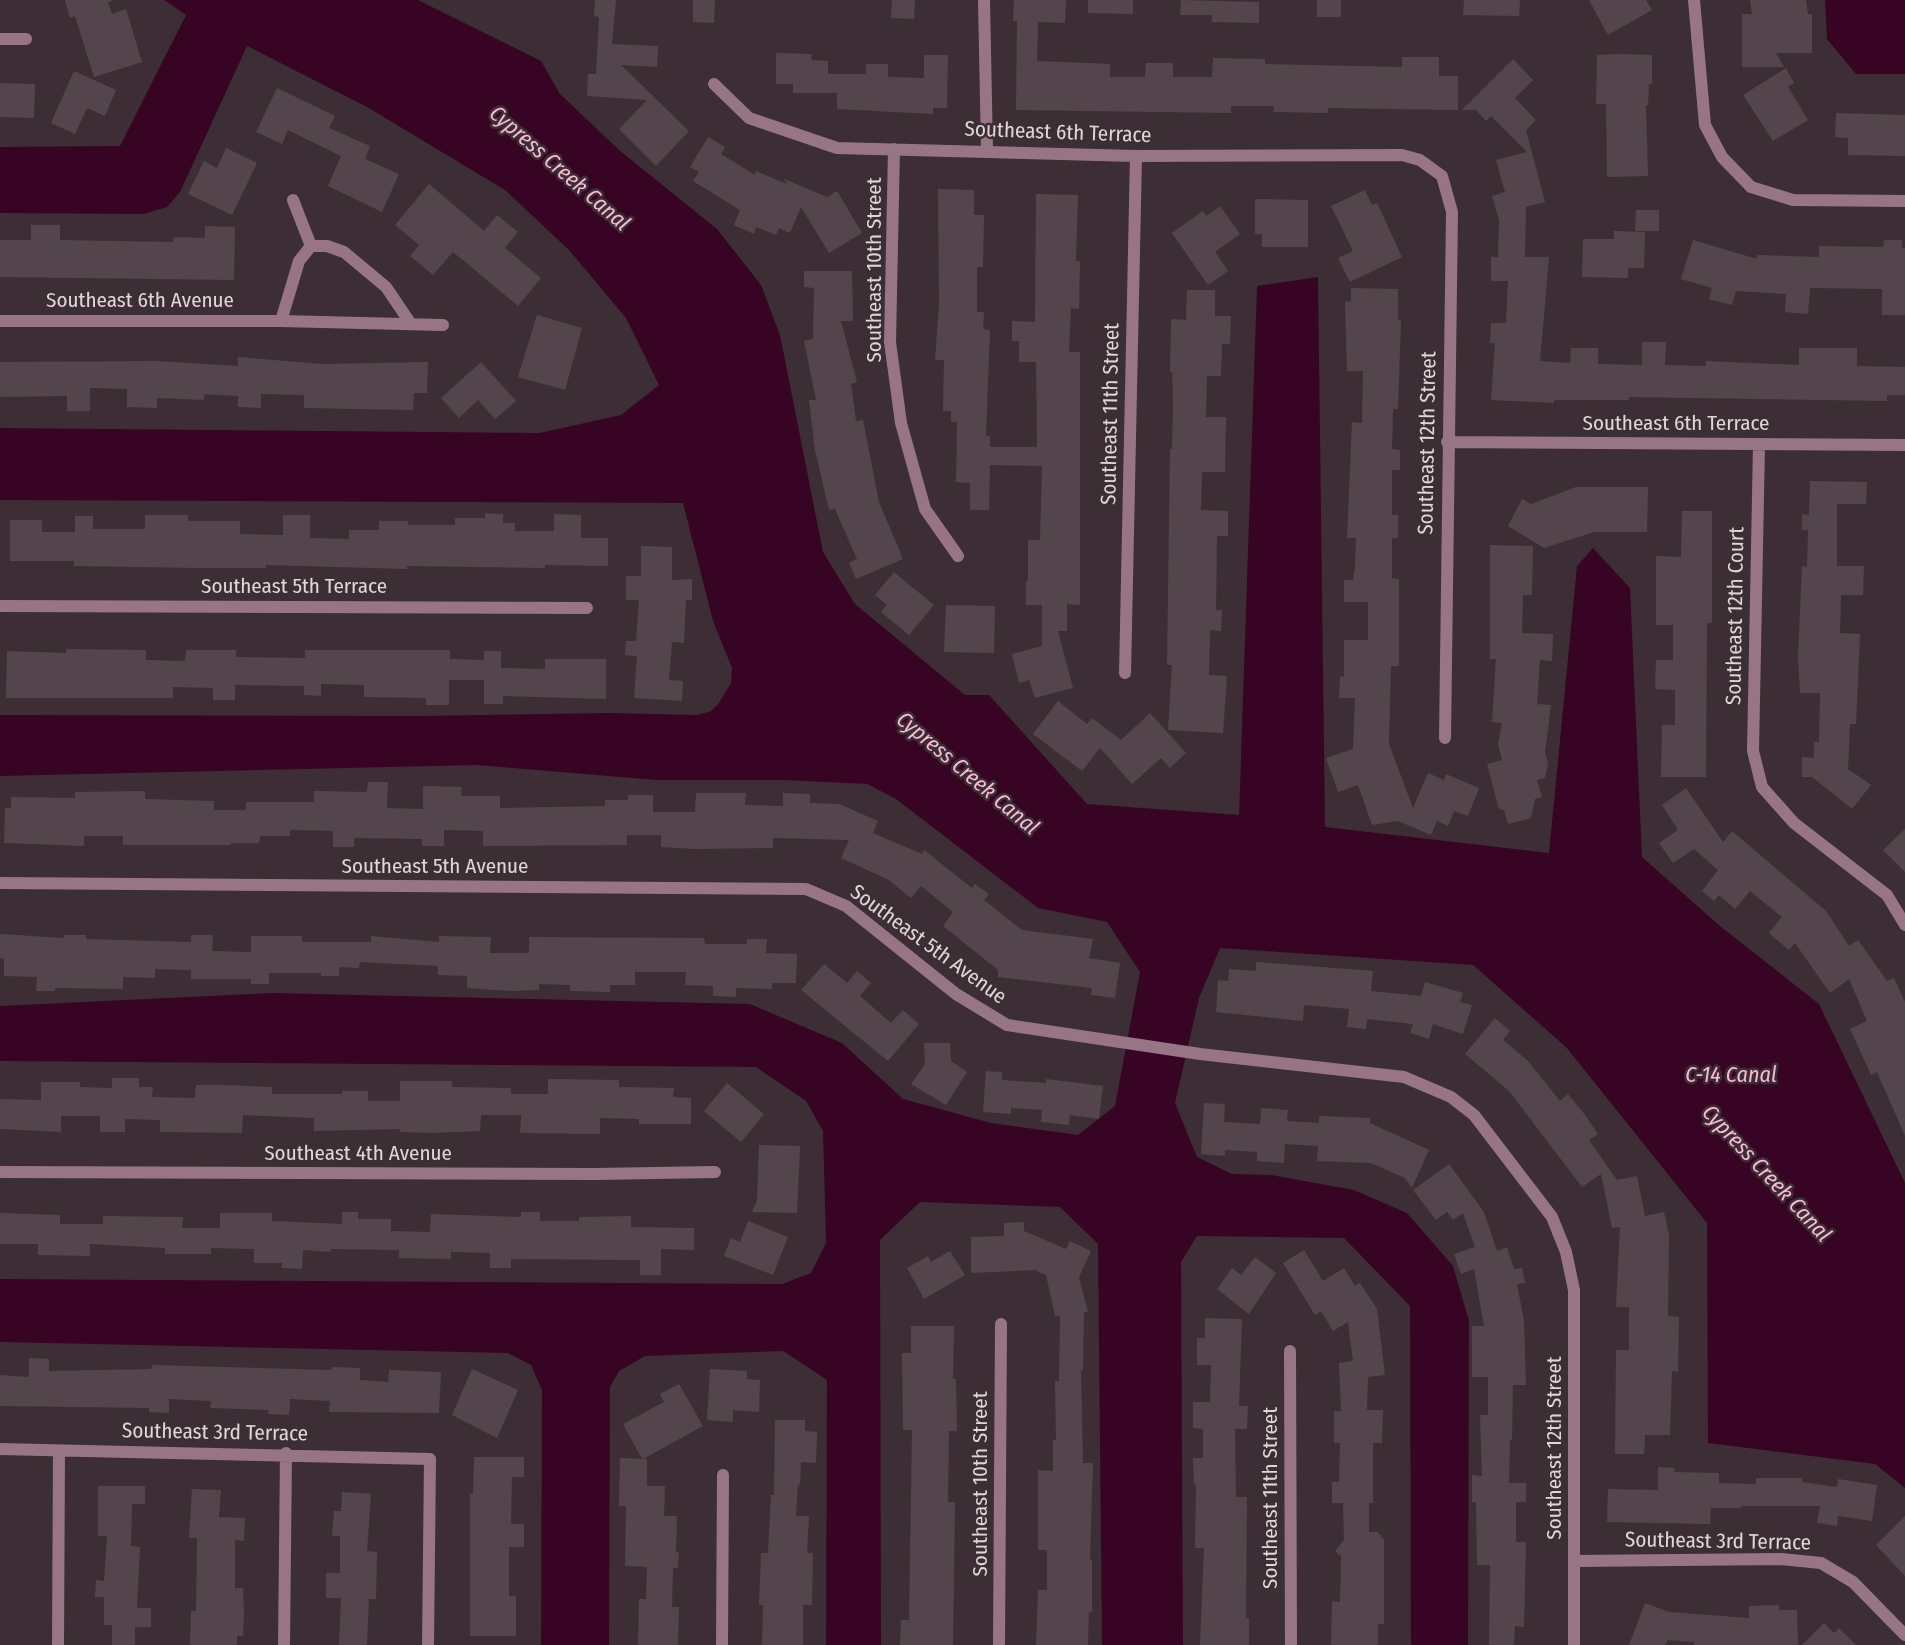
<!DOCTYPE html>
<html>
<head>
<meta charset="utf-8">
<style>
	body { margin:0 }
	canvas { display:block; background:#3c2e34 }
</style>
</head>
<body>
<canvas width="1905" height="1645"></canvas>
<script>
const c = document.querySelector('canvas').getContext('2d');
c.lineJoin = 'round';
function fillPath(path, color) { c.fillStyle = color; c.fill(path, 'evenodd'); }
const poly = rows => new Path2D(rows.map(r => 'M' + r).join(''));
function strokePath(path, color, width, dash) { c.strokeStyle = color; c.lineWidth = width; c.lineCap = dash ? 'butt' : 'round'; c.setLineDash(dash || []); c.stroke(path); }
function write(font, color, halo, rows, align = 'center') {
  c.font = font + ' "Fira Sans Condensed",sans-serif'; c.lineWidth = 5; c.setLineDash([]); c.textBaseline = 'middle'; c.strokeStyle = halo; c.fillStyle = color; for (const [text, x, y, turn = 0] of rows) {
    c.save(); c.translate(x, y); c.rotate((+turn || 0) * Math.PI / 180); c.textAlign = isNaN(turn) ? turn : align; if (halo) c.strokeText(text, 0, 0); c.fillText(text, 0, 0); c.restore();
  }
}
fillPath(poly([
	[164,0,418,0,541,61,560,94,619,150,717,229,761,285,780,335,823,552,855,604,965,695,989,695,1087,804,1239,815,1257,286,1318,277,1325,827,1549,853,1577,566,1593,548,1630,588,1642,857,1720,926,1819,1004,1905,1183,1905,1488,1875,1464,1708,1443,1707,1223,1566,1047,1473,965,1220,948,1199,998,1175,1103,1197,1157,1232,1174,1271,1175,1354,1190,1407,1213,1453,1266,1469,1321,1468,1645,1411,1645,1410,1306,1344,1238,1197,1236,1181,1262,1183,1645,1102,1645,1098,1244,1060,1207,920,1202,880,1240,881,1645,826,1645,827,1380,783,1351,645,1356,619,1371,610,1387,609,1645,541,1645,542,1390,531,1365,508,1353,0,1342,0,1279,782,1284,811,1273,826,1243,823,1131,806,1101,756,1067,0,1061,0,1006,272,993,750,1004,842,1043,903,1099,991,1123,1078,1135,1115,1106,1140,972,1107,922,1038,908,896,799,867,784,783,780,656,780,477,765,0,776,0,715,419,716,608,713,698,715,711,711,719,703,731,683,732,668,713,621,683,503,0,500,0,428,540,433,621,415,659,385,626,318,569,250,505,190,367,107,247,46,180,192,167,207,144,214,0,213,0,147,120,146,186,15],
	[1825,0,1905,0,1905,74,1856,74,1827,39]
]), '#380424');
fillPath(poly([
	[65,0,113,0,108,3,112,14,126,9,142,62,94,77,75,16,70,18],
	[595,0,616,0,612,44,658,46,657,67,621,65,689,131,656,166,619,129,647,100,587,96,588,74,596,74,599,17,594,16],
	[693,0,715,0,714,23,693,22],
	[892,0,915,0,914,19,891,18],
	[1014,0,1066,0,1065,23,1038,22,1037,61,1110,64,1110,77,1145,77,1146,63,1173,63,1173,77,1212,77,1213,58,1265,59,1265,64,1402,67,1402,57,1439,57,1439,76,1458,76,1458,110,1328,108,1328,113,1273,112,1274,106,1231,106,1231,113,1016,110,1017,21,1013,21],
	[1088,0,1133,0,1133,14,1088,13],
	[1181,0,1259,2,1259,23,1212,22,1212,15,1180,15],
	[1317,0,1341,0,1341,17,1317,17],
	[1464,0,1520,0,1519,16,1463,15],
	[1589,0,1646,0,1652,10,1608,35],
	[1750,0,1806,0,1808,14,1812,14,1812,53,1776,53,1784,67,1742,67,1742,14,1752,14],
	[776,53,812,54,811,60,828,61,828,74,866,74,866,64,888,64,888,77,924,78,924,55,948,55,947,108,933,108,933,114,837,109,837,93,793,93,793,84,776,84],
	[1618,54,1652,55,1652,84,1649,84,1648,105,1646,105,1648,176,1607,177,1606,104,1596,104,1597,55],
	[1513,59,1533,80,1515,98,1536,120,1526,130,1545,202,1526,207,1525,257,1549,257,1540,361,1570,363,1571,348,1598,348,1598,364,1642,365,1642,342,1666,342,1665,365,1706,366,1706,361,1799,365,1799,348,1857,348,1857,366,1905,367,1905,395,1887,395,1887,401,1629,397,1629,400,1554,400,1554,403,1491,400,1495,343,1490,343,1491,323,1506,323,1508,281,1491,281,1491,257,1498,257,1499,220,1492,196,1505,192,1496,160,1527,152,1491,116,1486,121,1476,110,1462,110],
	[1786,68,1794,83,1788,87,1808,120,1773,141,1743,95],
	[74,71,116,90,105,116,87,108,75,134,51,123],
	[0,83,35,84,34,118,0,117],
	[277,88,335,116,329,128,370,146,365,159,399,174,382,212,328,186,341,156,288,130,282,144,256,132],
	[1836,113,1905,115,1905,156,1848,155,1848,138,1835,137],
	[708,137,725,147,721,154,755,175,756,171,787,184,784,179,827,197,837,191,862,233,829,253,801,207,790,233,779,228,776,235,756,227,754,234,734,225,740,210,693,181,699,172,690,167],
	[226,148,257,163,232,215,188,194,204,161,217,168],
	[429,184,484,231,497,215,518,232,505,248,541,278,518,306,453,252,433,275,410,256,419,245,395,225],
	[938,189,974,190,974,215,984,215,983,267,977,267,977,312,984,312,983,329,990,330,986,436,990,436,990,447,1037,447,1036,362,1019,362,1019,341,1012,341,1012,321,1035,322,1036,194,1078,195,1076,261,1080,261,1079,309,1071,308,1069,352,1080,352,1080,605,1067,604,1067,631,1058,631,1073,688,1035,698,1029,680,1019,683,1012,654,1042,646,1042,605,1026,605,1026,581,1028,581,1028,540,1040,540,1042,466,990,465,989,510,970,510,970,483,956,482,957,422,951,422,951,411,943,411,944,360,935,360,939,305],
	[1365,190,1372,205,1377,203,1402,257,1350,282,1338,258,1353,251,1331,206],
	[1255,199,1308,200,1308,247,1262,247,1262,234,1255,234],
	[1220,206,1240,234,1215,252,1228,271,1208,285,1172,233,1203,211,1206,216],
	[1636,210,1659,210,1659,231,1635,231],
	[31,225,60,225,60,240,173,242,174,237,205,238,205,226,235,227,234,280,0,277,0,240,31,240],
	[1614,231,1645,232,1644,268,1628,268,1628,278,1582,277,1583,239,1614,239],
	[1693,240,1757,259,1757,255,1819,257,1819,246,1883,247,1884,240,1902,240,1902,248,1905,248,1905,315,1882,315,1882,289,1810,288,1808,314,1785,312,1786,294,1736,291,1732,305,1709,299,1712,288,1681,279],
	[804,271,852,271,853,321,841,321,857,382,851,384,856,421,863,420,879,502,903,559,856,579,849,563,857,559,835,509,829,510,815,450,809,400,816,400,804,341,813,339,814,288,804,287],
	[1351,288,1398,289,1398,320,1401,320,1398,409,1393,409,1392,449,1400,450,1400,470,1392,470,1392,515,1398,515,1398,538,1392,538,1392,578,1399,579,1399,666,1391,666,1389,744,1413,808,1428,773,1444,780,1446,774,1479,788,1468,816,1454,811,1448,826,1437,821,1431,835,1398,821,1372,825,1358,785,1338,792,1326,758,1353,749,1355,698,1339,698,1340,676,1344,677,1344,640,1368,640,1368,602,1344,602,1344,580,1353,580,1355,568,1356,538,1347,538,1352,422,1362,423,1363,371,1347,371,1345,302,1351,301],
	[1187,290,1215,290,1215,316,1231,316,1230,344,1222,344,1221,376,1207,376,1206,417,1226,417,1225,472,1202,472,1201,510,1228,511,1228,536,1217,536,1216,610,1222,610,1221,631,1210,630,1209,675,1227,676,1223,733,1168,730,1172,665,1167,665,1170,449,1172,449,1173,404,1172,372,1170,372,1171,319,1186,320],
	[537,315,582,328,565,390,518,377],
	[238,357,322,364,428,362,427,393,414,393,413,410,304,408,304,395,261,394,261,408,238,407,238,396,204,394,204,400,157,398,157,408,127,407,127,389,90,388,90,411,67,411,67,396,0,397,0,362,158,361,238,366],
	[481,362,516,401,495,419,478,400,459,418,441,398],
	[1810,481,1867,482,1866,504,1837,504,1837,566,1864,566,1863,595,1841,595,1840,633,1860,634,1856,724,1850,724,1848,769,1871,785,1852,809,1812,777,1802,777,1802,757,1814,758,1814,742,1819,742,1820,693,1800,693,1798,656,1802,566,1807,567,1808,530,1802,530,1802,514,1809,515],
	[1576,487,1648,487,1647,532,1594,532,1544,548,1508,526,1522,499,1531,504],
	[1682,511,1712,511,1712,623,1707,623,1706,777,1661,777,1662,725,1675,725,1675,690,1655,689,1656,660,1673,660,1673,625,1656,625,1656,556,1681,557],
	[485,513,503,514,503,523,515,523,515,531,554,531,554,514,581,515,581,538,608,538,608,566,545,565,545,568,407,566,407,569,266,565,266,568,199,568,74,566,74,561,10,561,10,520,42,520,42,532,75,532,75,516,93,516,93,529,145,529,145,515,188,515,188,521,240,521,240,534,283,535,283,515,310,515,310,538,349,539,349,530,379,530,379,521,408,521,408,525,455,525,455,518,485,518],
	[1490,545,1533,546,1532,595,1523,595,1522,633,1553,634,1552,661,1540,660,1537,704,1551,705,1545,752,1548,763,1545,778,1537,780,1542,797,1535,799,1531,818,1508,824,1504,810,1499,809,1487,764,1502,760,1498,744,1502,723,1492,722,1496,659,1490,659],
	[641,546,672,547,672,580,692,579,692,600,686,600,684,643,672,642,669,680,683,681,682,701,634,698,637,656,625,655,626,641,636,641,639,600,626,600,626,576,641,576],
	[894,572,934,605,909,635,881,612,887,605,875,595],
	[946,605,995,606,994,653,944,652],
	[66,649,146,650,146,660,185,661,186,650,236,650,236,657,305,658,305,650,450,650,450,659,484,660,484,651,501,651,501,668,545,669,545,659,606,659,606,699,503,696,503,704,484,704,484,680,449,680,449,705,426,705,426,698,364,697,364,685,321,684,321,696,304,695,304,686,235,685,235,700,213,700,213,688,173,687,173,698,6,698,7,651,66,653],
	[1058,701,1087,724,1092,718,1121,740,1150,713,1186,753,1170,768,1161,758,1132,784,1100,748,1082,771,1033,734],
	[368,782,388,782,387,808,423,809,423,786,462,787,461,796,500,796,500,808,605,806,605,800,628,800,628,795,653,795,653,812,695,812,696,793,746,793,745,805,783,806,783,793,810,794,810,803,839,804,878,821,873,833,922,854,924,850,972,888,975,884,989,894,984,900,1022,930,1093,939,1089,958,1120,963,1115,998,1091,995,1092,988,998,977,998,970,943,926,953,912,921,886,911,898,889,880,841,858,849,840,773,838,773,848,696,849,661,847,661,835,627,835,627,845,483,846,483,831,444,830,444,846,422,846,422,839,354,838,354,847,333,847,333,831,290,830,290,836,260,836,259,843,231,843,231,845,123,845,123,836,84,836,84,846,4,843,5,808,11,808,11,797,75,798,75,792,145,791,145,799,214,801,214,810,246,810,246,802,314,802,314,791,367,792],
	[1686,788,1723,842,1732,831,1826,911,1849,946,1858,940,1887,981,1894,978,1905,1002,1905,1136,1877,1072,1871,1075,1850,1029,1867,1021,1849,979,1830,993,1795,943,1789,950,1769,933,1782,917,1750,891,1735,909,1719,895,1714,901,1702,891,1718,870,1694,849,1673,863,1659,843,1678,830,1662,805],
	[1905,829,1905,872,1883,850],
	[0,934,64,938,64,935,86,935,86,939,191,942,191,935,213,935,212,951,251,952,251,936,302,936,302,942,371,942,371,936,439,942,439,936,491,937,490,953,529,953,529,937,704,938,705,944,747,944,747,939,767,939,766,953,797,954,796,983,772,983,772,989,736,988,736,997,713,996,713,986,685,985,686,972,635,972,635,985,610,985,610,992,570,991,570,985,539,984,539,990,511,991,467,988,467,976,438,975,438,966,360,962,359,968,339,967,339,976,321,976,321,973,269,973,269,984,251,984,251,979,191,979,191,970,155,969,155,978,123,977,123,989,55,988,55,991,36,991,37,977,4,976,4,959,0,958],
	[1256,962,1373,971,1371,991,1421,996,1425,982,1463,993,1460,1002,1472,1005,1463,1034,1433,1024,1429,1039,1410,1033,1413,1024,1367,1019,1366,1029,1347,1027,1349,1009,1304,1005,1303,1021,1216,1012,1218,980,1228,981,1229,969,1256,971],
	[824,964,847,983,857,971,871,983,860,996,891,1023,903,1010,919,1024,888,1061,801,990],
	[1495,1018,1510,1031,1503,1040,1528,1061,1560,1101,1568,1094,1585,1115,1598,1134,1589,1140,1617,1180,1637,1176,1645,1216,1664,1212,1669,1235,1668,1316,1679,1317,1678,1372,1672,1371,1670,1435,1645,1435,1644,1454,1615,1454,1616,1350,1629,1350,1629,1307,1616,1307,1620,1227,1612,1228,1601,1174,1582,1187,1509,1091,1465,1054],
	[924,1043,950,1043,951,1061,967,1072,946,1105,911,1084,925,1064],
	[986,1071,1002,1072,1002,1080,1046,1083,1046,1079,1103,1086,1099,1119,1070,1115,1069,1125,1041,1122,1042,1110,1011,1108,1011,1114,983,1112],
	[112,1078,139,1078,139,1087,153,1087,152,1097,195,1098,196,1085,223,1085,272,1087,272,1094,342,1094,342,1091,368,1091,368,1101,400,1101,400,1081,452,1081,452,1087,511,1088,511,1094,548,1094,548,1079,619,1080,619,1087,674,1088,673,1097,691,1098,691,1124,639,1124,639,1119,600,1118,600,1134,520,1133,521,1115,481,1115,480,1131,434,1133,400,1132,400,1129,314,1131,314,1118,243,1115,242,1133,160,1132,160,1120,125,1119,125,1132,100,1132,100,1116,61,1116,61,1132,0,1129,0,1099,41,1100,41,1082,80,1082,80,1087,112,1088],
	[727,1083,764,1114,741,1142,704,1111],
	[1204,1103,1225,1104,1224,1122,1260,1124,1261,1108,1288,1110,1287,1121,1319,1123,1319,1116,1370,1118,1370,1123,1429,1150,1412,1188,1405,1178,1371,1163,1317,1161,1318,1146,1285,1144,1284,1163,1257,1161,1257,1152,1225,1150,1225,1156,1201,1154],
	[759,1145,800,1146,797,1213,752,1212,757,1200],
	[1449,1164,1484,1212,1497,1251,1507,1247,1514,1269,1522,1268,1525,1283,1517,1284,1524,1321,1526,1385,1513,1385,1512,1440,1510,1440,1509,1483,1526,1483,1526,1502,1516,1502,1516,1542,1526,1542,1524,1627,1515,1626,1514,1645,1489,1645,1490,1565,1477,1565,1476,1502,1472,1502,1472,1475,1482,1476,1480,1415,1488,1415,1488,1377,1472,1377,1472,1326,1484,1326,1474,1269,1461,1274,1454,1254,1475,1247,1463,1213,1453,1220,1447,1212,1436,1220,1413,1190],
	[342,1212,358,1212,358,1219,391,1219,391,1231,430,1232,431,1214,521,1217,521,1212,540,1212,540,1221,579,1221,579,1217,631,1216,631,1227,694,1228,694,1250,661,1249,661,1275,640,1275,640,1260,511,1259,511,1268,490,1268,490,1253,451,1252,451,1259,399,1258,399,1250,331,1249,331,1252,303,1250,302,1269,282,1268,282,1263,254,1263,254,1249,211,1248,211,1254,165,1254,165,1248,90,1244,90,1256,38,1255,38,1244,0,1244,0,1213,60,1215,60,1224,103,1224,103,1216,183,1217,182,1228,220,1228,220,1213,272,1213,272,1221,342,1224],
	[748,1221,788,1237,773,1275,724,1256,731,1238,740,1242],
	[1024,1222,1024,1231,1066,1249,1070,1241,1091,1251,1079,1277,1088,1312,1084,1312,1083,1370,1081,1370,1083,1463,1093,1463,1090,1559,1092,1560,1092,1612,1089,1612,1088,1645,1036,1645,1038,1590,1047,1590,1047,1550,1038,1550,1038,1470,1053,1471,1053,1440,1056,1440,1055,1381,1059,1381,1060,1316,1055,1316,1046,1275,1035,1270,971,1273,971,1237,1004,1236,1004,1223],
	[1304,1250,1323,1281,1344,1268,1355,1286,1360,1283,1377,1309,1385,1375,1368,1377,1367,1410,1383,1410,1382,1443,1373,1443,1373,1503,1369,1503,1369,1532,1378,1532,1384,1540,1384,1624,1378,1624,1378,1645,1331,1645,1332,1601,1340,1602,1341,1556,1335,1551,1344,1540,1343,1503,1332,1503,1332,1482,1339,1482,1340,1443,1334,1443,1334,1411,1341,1411,1339,1363,1353,1361,1348,1322,1333,1331,1321,1311,1315,1315,1283,1263],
	[950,1251,965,1275,924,1299,907,1268,928,1256,931,1262],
	[1255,1257,1276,1273,1249,1314,1217,1289,1232,1268,1241,1275],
	[1205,1318,1242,1319,1239,1406,1248,1406,1247,1429,1235,1429,1236,1497,1247,1497,1246,1618,1249,1618,1249,1645,1200,1645,1204,1548,1195,1548,1196,1484,1194,1485,1193,1458,1203,1458,1203,1429,1193,1428,1193,1402,1210,1402,1211,1365,1197,1365,1197,1338,1205,1338],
	[911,1326,954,1326,953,1379,956,1379,957,1431,949,1431,948,1502,955,1502,953,1645,900,1645,901,1620,909,1620,912,1430,903,1430,902,1353,911,1353],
	[29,1358,49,1359,49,1371,151,1369,152,1365,331,1370,332,1367,360,1368,360,1380,388,1382,389,1370,441,1372,439,1413,329,1412,330,1401,290,1399,289,1415,268,1414,269,1410,210,1408,211,1401,169,1399,169,1413,149,1412,149,1408,0,1406,0,1375,29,1377],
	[472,1369,518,1390,497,1438,452,1415],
	[710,1369,747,1371,747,1379,760,1380,759,1412,733,1410,733,1422,707,1420],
	[679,1384,703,1426,643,1459,647,1459,647,1486,665,1486,664,1516,677,1516,676,1552,679,1552,678,1568,673,1568,672,1607,679,1607,678,1645,638,1645,639,1599,646,1599,647,1567,625,1566,626,1506,619,1506,620,1458,642,1459,623,1424,664,1402,660,1394],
	[775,1420,805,1420,805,1431,817,1432,816,1463,801,1462,800,1485,798,1484,796,1516,809,1516,807,1553,813,1553,812,1605,803,1605,803,1645,762,1645,763,1605,759,1605,761,1553,768,1553,771,1495,774,1495],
	[474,1457,524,1457,524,1477,512,1477,511,1524,524,1524,524,1547,509,1547,509,1596,516,1596,516,1636,470,1636,470,1493,473,1494],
	[1658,1467,1675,1468,1674,1472,1719,1473,1719,1483,1756,1484,1756,1478,1802,1478,1802,1482,1837,1487,1838,1479,1877,1485,1872,1521,1838,1516,1837,1526,1817,1523,1820,1506,1741,1506,1741,1508,1711,1508,1710,1524,1607,1522,1608,1489,1658,1490],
	[98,1486,145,1486,145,1504,132,1504,131,1546,140,1547,137,1608,151,1608,151,1627,135,1627,135,1645,112,1645,112,1625,104,1625,104,1597,95,1597,96,1580,104,1581,107,1536,98,1536],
	[192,1489,221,1490,219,1517,245,1518,244,1541,235,1540,235,1588,243,1588,244,1613,243,1636,237,1636,237,1645,190,1645,191,1611,196,1611,197,1538,189,1538],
	[342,1492,371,1494,367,1551,377,1552,376,1599,369,1599,367,1645,339,1645,341,1598,326,1598,326,1573,340,1573,340,1536,332,1536,334,1511,341,1511],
	[1905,1516,1905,1576,1876,1545],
	[1645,1603,1669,1612,1749,1618,1749,1606,1779,1605,1779,1610,1797,1610,1798,1645,1694,1645,1694,1642,1668,1640,1665,1645,1629,1645],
	[1824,1623,1834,1633,1839,1628,1856,1645,1802,1645]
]), '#54454c');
strokePath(poly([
	[984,0,987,151],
	[1694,0,1705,125,1722,157,1751,187,1793,200,1905,201],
	[0,39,26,39],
	[714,84,749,118,837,148,1136,156,1402,155,1420,160,1442,176,1452,212,1445,738],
	[894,149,890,342,901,423,925,509,958,556],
	[293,200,311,246],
	[0,321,281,321,443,325],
	[281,321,299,261,311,246,327,246,344,252,386,287,411,324],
	[1447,442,1905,445],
	[1759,445,1753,751,1762,787,1794,823,1887,895,1905,925],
	[0,606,587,608],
	[1125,673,1136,156],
	[0,883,806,889,846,906,956,994,1007,1025,1200,1054,1404,1077,1451,1097,1474,1115,1552,1217,1566,1252,1574,1290,1574,1645],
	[0,1172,595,1174,715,1172],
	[1290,1351,1291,1645],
	[0,1449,430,1459,428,1645],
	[1575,1561,1781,1559,1821,1563,1853,1582,1905,1635],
	[58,1645,59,1451],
	[284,1645,286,1453],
	[722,1645,723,1475],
	[999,1645,1001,1324]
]), '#987585', 12);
write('21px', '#e0d6da', '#3c2e34', [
	["Southeast 6th Terrace",1058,133,2],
	["Southeast 10th Street",875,270,-90],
	["Southeast 6th Avenue",140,301],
	["Southeast 11th Street",1111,414,-89],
	["Southeast 6th Terrace",1676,424],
	["Southeast 12th Street",1428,443,-89],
	["Southeast 5th Terrace",294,587],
	["Southeast 12th Court",1736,616,-89],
	["Southeast 5th Avenue",435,867],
	["Southeast 5th Avenue",928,945,36],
	["Southeast 4th Avenue",358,1154],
	["Southeast 3rd Terrace",215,1433,1],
	["Southeast 12th Street",1555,1448,-90],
	["Southeast 10th Street",981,1484,-90],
	["Southeast 11th Street",1271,1498,-90],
	["Southeast 3rd Terrace",1718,1542,1]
]);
write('italic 22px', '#fab9d7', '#3c2e34', [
	["Cypress Creek Canal",559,169,41],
	["Cypress Creek Canal",967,774,40],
	["C-14 Canal",1731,1076],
	["Cypress Creek Canal",1766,1174,47]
]);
</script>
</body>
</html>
